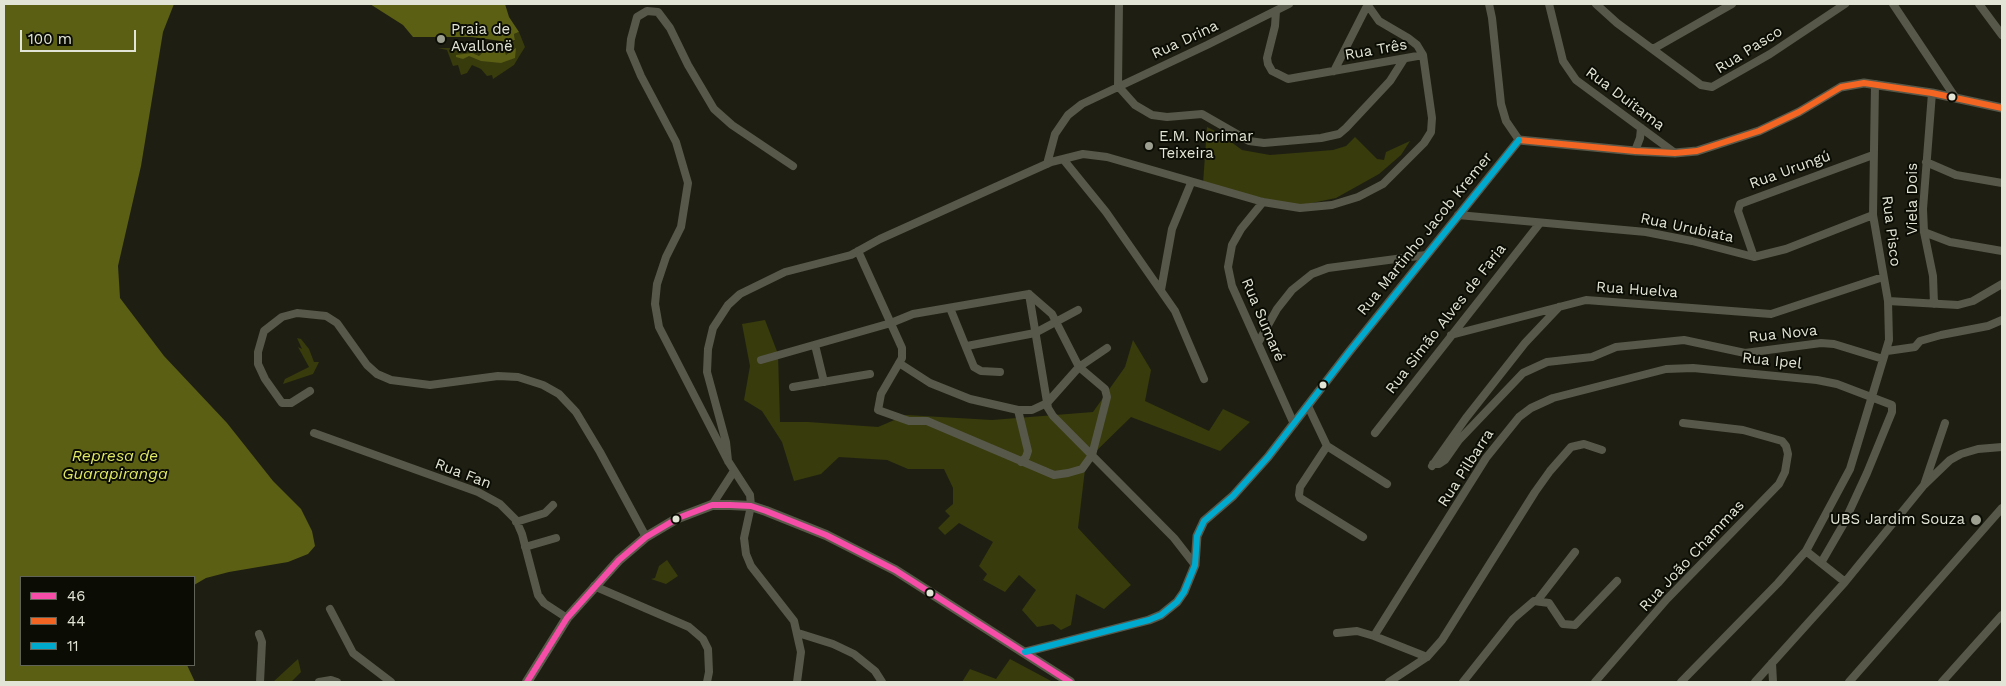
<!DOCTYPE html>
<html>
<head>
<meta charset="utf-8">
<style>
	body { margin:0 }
	#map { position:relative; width:2006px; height:686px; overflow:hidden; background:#1e1f12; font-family:"Work Sans",sans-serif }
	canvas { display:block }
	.frame { position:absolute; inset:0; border:5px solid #e2e4d5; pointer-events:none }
	.legend { position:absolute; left:20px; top:576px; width:175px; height:90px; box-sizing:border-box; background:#0b0c04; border:1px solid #616258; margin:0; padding:6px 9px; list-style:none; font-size:15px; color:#e2e4d5 }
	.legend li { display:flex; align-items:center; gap:10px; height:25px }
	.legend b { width:25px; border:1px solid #616258 }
	.scale { position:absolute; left:20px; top:30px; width:116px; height:22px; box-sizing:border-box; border:2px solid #e2e4d5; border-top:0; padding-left:6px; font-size:15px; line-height:18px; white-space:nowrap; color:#e2e4d5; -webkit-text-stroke:4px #0b0c04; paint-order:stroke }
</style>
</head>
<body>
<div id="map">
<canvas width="2006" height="686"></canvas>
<div class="frame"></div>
<ul class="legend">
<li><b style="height:6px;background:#f54da8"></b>46</li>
<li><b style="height:6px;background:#f26522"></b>44</li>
<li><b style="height:6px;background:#00a9ce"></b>11</li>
</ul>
<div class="scale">100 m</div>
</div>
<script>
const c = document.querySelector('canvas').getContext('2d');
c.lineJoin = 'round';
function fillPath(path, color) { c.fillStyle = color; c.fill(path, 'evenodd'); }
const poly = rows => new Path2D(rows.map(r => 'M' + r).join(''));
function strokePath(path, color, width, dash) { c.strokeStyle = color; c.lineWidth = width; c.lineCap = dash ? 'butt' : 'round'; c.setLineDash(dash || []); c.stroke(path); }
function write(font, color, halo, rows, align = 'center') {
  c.font = font + ' "Work Sans",sans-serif'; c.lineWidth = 4; c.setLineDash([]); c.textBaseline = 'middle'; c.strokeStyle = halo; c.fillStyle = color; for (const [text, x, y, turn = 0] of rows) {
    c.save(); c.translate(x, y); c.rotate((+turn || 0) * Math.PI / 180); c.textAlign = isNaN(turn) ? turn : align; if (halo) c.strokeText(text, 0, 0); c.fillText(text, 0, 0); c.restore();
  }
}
fillPath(poly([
	[519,32,525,47,520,55,514,65,493,79,492,75,487,76,481,69,472,65,467,73,461,75,458,65,453,66,447,50,438,48,456,48,476,52,486,47,500,47,505,50,515,40,514,34],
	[1207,127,1219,133,1242,150,1270,155,1333,150,1346,146,1355,137,1377,159,1384,160,1386,152,1410,141,1401,155,1379,174,1336,198,1307,204,1287,204,1203,184],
	[765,320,778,354,780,422,808,422,878,427,906,415,992,420,1093,412,1125,367,1133,340,1151,370,1145,401,1209,431,1223,409,1250,422,1220,451,1131,417,1086,461,1078,528,1131,585,1104,609,1076,594,1071,625,1061,630,1053,624,1037,627,1022,610,1036,590,1019,575,1005,592,983,580,987,574,979,566,993,542,959,523,945,535,938,528,950,516,945,511,953,504,953,488,944,469,908,469,887,460,839,457,821,474,794,481,782,442,762,411,744,400,750,366,742,324],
	[297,338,301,339,309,349,314,362,319,362,313,374,283,384,285,379,309,367,298,347,302,349],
	[667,560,678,576,666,584,651,579,655,578,659,566],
	[298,659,301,672,291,682,268,682,273,682],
	[1010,659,1053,682,962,682,970,669,996,679]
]), '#383b0c');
fillPath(poly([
	[4,4,174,4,163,32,141,166,118,266,120,298,164,356,227,423,273,481,301,509,312,531,315,546,308,554,288,562,229,572,206,578,194,585,194,577,21,577,21,665,187,665,195,682,4,682],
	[370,4,505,4,509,17,519,32,514,34,515,40,508,42,472,37,413,37,403,25],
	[500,47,504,50,506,55,516,48,515,58,501,63,481,61,469,56,463,59,456,57,456,55,472,53,479,56,488,48]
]), '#5b5f14');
strokePath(poly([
	[1489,4,1492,18,1501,104,1506,121,1519,140],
	[1549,4,1563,61,1576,80,1675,153],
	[1596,4,1617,23,1701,85,1712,87,1770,54,1845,4],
	[1893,4,1955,97],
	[1979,4,2002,35],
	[1276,11,1275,26,1267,58,1268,64,1272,71,1288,79,1423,55],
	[1653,49,1732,4],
	[1334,71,1367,6],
	[1118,86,1135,105,1152,115,1167,117,1202,114,1249,141,1264,143,1321,138,1339,134,1346,128,1390,81,1404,59],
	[1118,86,1119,4],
	[1932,93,1923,209,1924,232,1933,276,1934,304],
	[1635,151,1640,138,1641,128],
	[1063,159,1106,212,1175,311,1204,379],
	[1926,162,1956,175,2002,183],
	[1047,164,1055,134,1068,115,1082,104,1207,45,1289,4],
	[793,166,732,125,714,109,688,65,670,28,658,12,647,11,637,17,631,39,630,50,641,76,676,142,688,183,681,227,666,257,657,284,655,304,659,327,728,461,750,495,751,506,744,538,746,554,751,566,794,621,801,652,797,682],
	[1263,202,1241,229,1232,245,1228,267,1232,286,1294,424],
	[1458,215,1646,232,1692,241,1754,257,1786,249,1873,215],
	[1924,232,1950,242,2002,251],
	[858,251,902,348,902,358,881,394,878,410,909,421,927,421,1054,475,1068,473,1082,469,1092,455,1107,397,1105,389,1079,367,1052,314,1029,294],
	[1754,257,1738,211,1740,204,1873,155],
	[1161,290,1172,229,1191,183],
	[1888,301,1958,305,1973,301,2002,284],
	[950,308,974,367,981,371,1000,372],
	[1451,335,1586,300,1771,314,1883,277],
	[1258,343,1277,309,1292,290,1312,274,1328,268,1426,255],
	[815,345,824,382],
	[967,346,1035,333,1078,310],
	[1887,351,1915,347,1920,341,1941,335,1988,326,2002,320],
	[761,360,891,323,913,314,1029,294,1048,408,1053,416,1174,538,1195,565],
	[899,363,930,383,970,399,1018,410],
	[793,387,870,374],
	[310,391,291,403,282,403,265,379,258,364,258,352,264,331,282,317,297,313,326,316,337,323,367,365,377,374,391,380,430,385,498,376,518,377,543,385,559,394,576,412,600,452,646,537],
	[1308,406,1327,446,1387,484],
	[314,433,478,492,500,504,516,520,522,534,538,595,544,603,567,618],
	[1375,433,1540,223],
	[1327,446,1300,487,1299,495,1300,498,1363,537],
	[728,461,726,442,707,372,708,349,713,328,728,305,740,294,785,272,851,255,880,239,1051,162,1083,154,1107,157,1263,202,1300,208,1332,205,1358,197,1383,184,1424,143,1431,132,1432,118,1423,55,1417,45,1408,38,1379,21,1367,4],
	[1021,462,1026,457,1028,451,1018,410,1032,410,1047,403,1079,367,1107,348],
	[1433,464,1439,464,1445,460,1459,440,1523,373,1547,362,1592,357,1616,347,1684,340,1745,353,1821,343,1834,344,1883,359],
	[1432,466,1466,418,1525,343,1559,307],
	[1924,485,1945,423],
	[712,505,734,471],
	[516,522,545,513,553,505],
	[525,547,556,538],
	[1806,551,1845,582],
	[594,586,689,627,703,639,708,649,709,672,707,682],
	[1537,601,1575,552],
	[330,609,353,653,391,682],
	[798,633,833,644,854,654,875,671,882,682],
	[1337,633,1357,631,1374,636,1486,458,1519,417,1531,408,1553,398,1666,369,1693,368,1817,380,1837,384,1892,405,1892,412,1867,473,1843,525,1821,563],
	[259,634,262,642,260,682],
	[1374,636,1427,657],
	[1772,663,1773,682],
	[319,682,331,680,337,682],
	[1389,682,1427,657,1442,640,1535,492,1550,471,1571,447,1584,444,1602,450],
	[1463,682,1513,619,1534,601,1549,603,1563,624,1575,625,1617,581],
	[1595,682,1667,599,1779,484,1785,472,1788,454,1786,446,1782,441,1743,430,1683,423],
	[1681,682,1778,583,1806,551,1850,469,1889,340,1888,301,1873,215,1875,84],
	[1755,682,1845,582,1924,485,1950,460,1961,454,1978,449,2002,447],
	[1849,682,2002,508],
	[1942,682,2002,615]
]), '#57584a', 8);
strokePath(poly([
	[1025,652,1149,620,1161,615,1177,602,1184,592,1195,565,1197,536,1204,521,1233,496,1268,457,1349,352,1519,140,1635,151,1675,153,1697,151,1759,131,1799,112,1841,87,1864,83,1932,93,2002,108]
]), '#57584a', 9);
strokePath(poly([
	[527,682,567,618,619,560,646,537,678,518,712,505,730,505,751,506,766,511,826,535,895,570,1070,682]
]), '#595a4a', 10);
strokePath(poly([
	[527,682,567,618,619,560,646,537,678,518,712,505,730,505,751,506,766,511,826,535,895,570,1070,682]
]), '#f54da8', 6);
strokePath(poly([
	[1519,140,1635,151,1675,153,1697,151,1759,131,1799,112,1841,87,1864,83,1932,93,2002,108]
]), '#f26522', 6);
strokePath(poly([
	[1025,652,1149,620,1161,615,1177,602,1184,592,1195,565,1197,536,1204,521,1233,496,1268,457,1349,352,1519,140]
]), '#00a9ce', 6);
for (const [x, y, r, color] of [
	[441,39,5,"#9d9f91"],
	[1952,97,4.5,"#e2e4d5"],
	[1149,146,5,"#9d9f91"],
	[1323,385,4.5,"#e2e4d5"],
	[676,519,4.5,"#e2e4d5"],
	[1976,520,6,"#9d9f91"],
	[930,593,4.5,"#e2e4d5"]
]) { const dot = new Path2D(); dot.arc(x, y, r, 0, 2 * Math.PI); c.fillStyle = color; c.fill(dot); strokePath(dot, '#0b0c04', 2); }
write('15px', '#e2e4d5', '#0b0c04', [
	["Praia de",451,30],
	["Avallonë",451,47],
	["E.M. Norimar",1159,137],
	["Teixeira",1159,154],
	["UBS Jardim Souza",1965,520,"right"]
], 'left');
write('15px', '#e2e4d5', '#0b0c04', [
	["Rua Drina",1185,40,-25],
	["Rua Três",1376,50,-10],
	["Rua Pasco",1749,50,-32],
	["Rua Duitama",1625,99,37],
	["Rua Urungú",1790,170,-20],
	["Viela Dois",1913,199,-90],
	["Rua Urubiata",1687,228,12],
	["Rua Pisco",1891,231,83],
	["Rua Martinho Jacob Kremer",1425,234,-51],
	["Rua Huelva",1637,290,4],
	["Rua Simão Alves de Faria",1446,319,-52],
	["Rua Sumaré",1263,320,67],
	["Rua Nova",1783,334,-6],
	["Rua Ipel",1772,361,6],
	["Rua Pilbarra",1466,468,-57],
	["Rua Fan",463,474,21],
	["Rua João Chammas",1692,556,-47]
]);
write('italic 16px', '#dfe865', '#0b0c04', [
	["Represa de",115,456],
	["Guarapiranga",115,474]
]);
</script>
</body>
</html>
